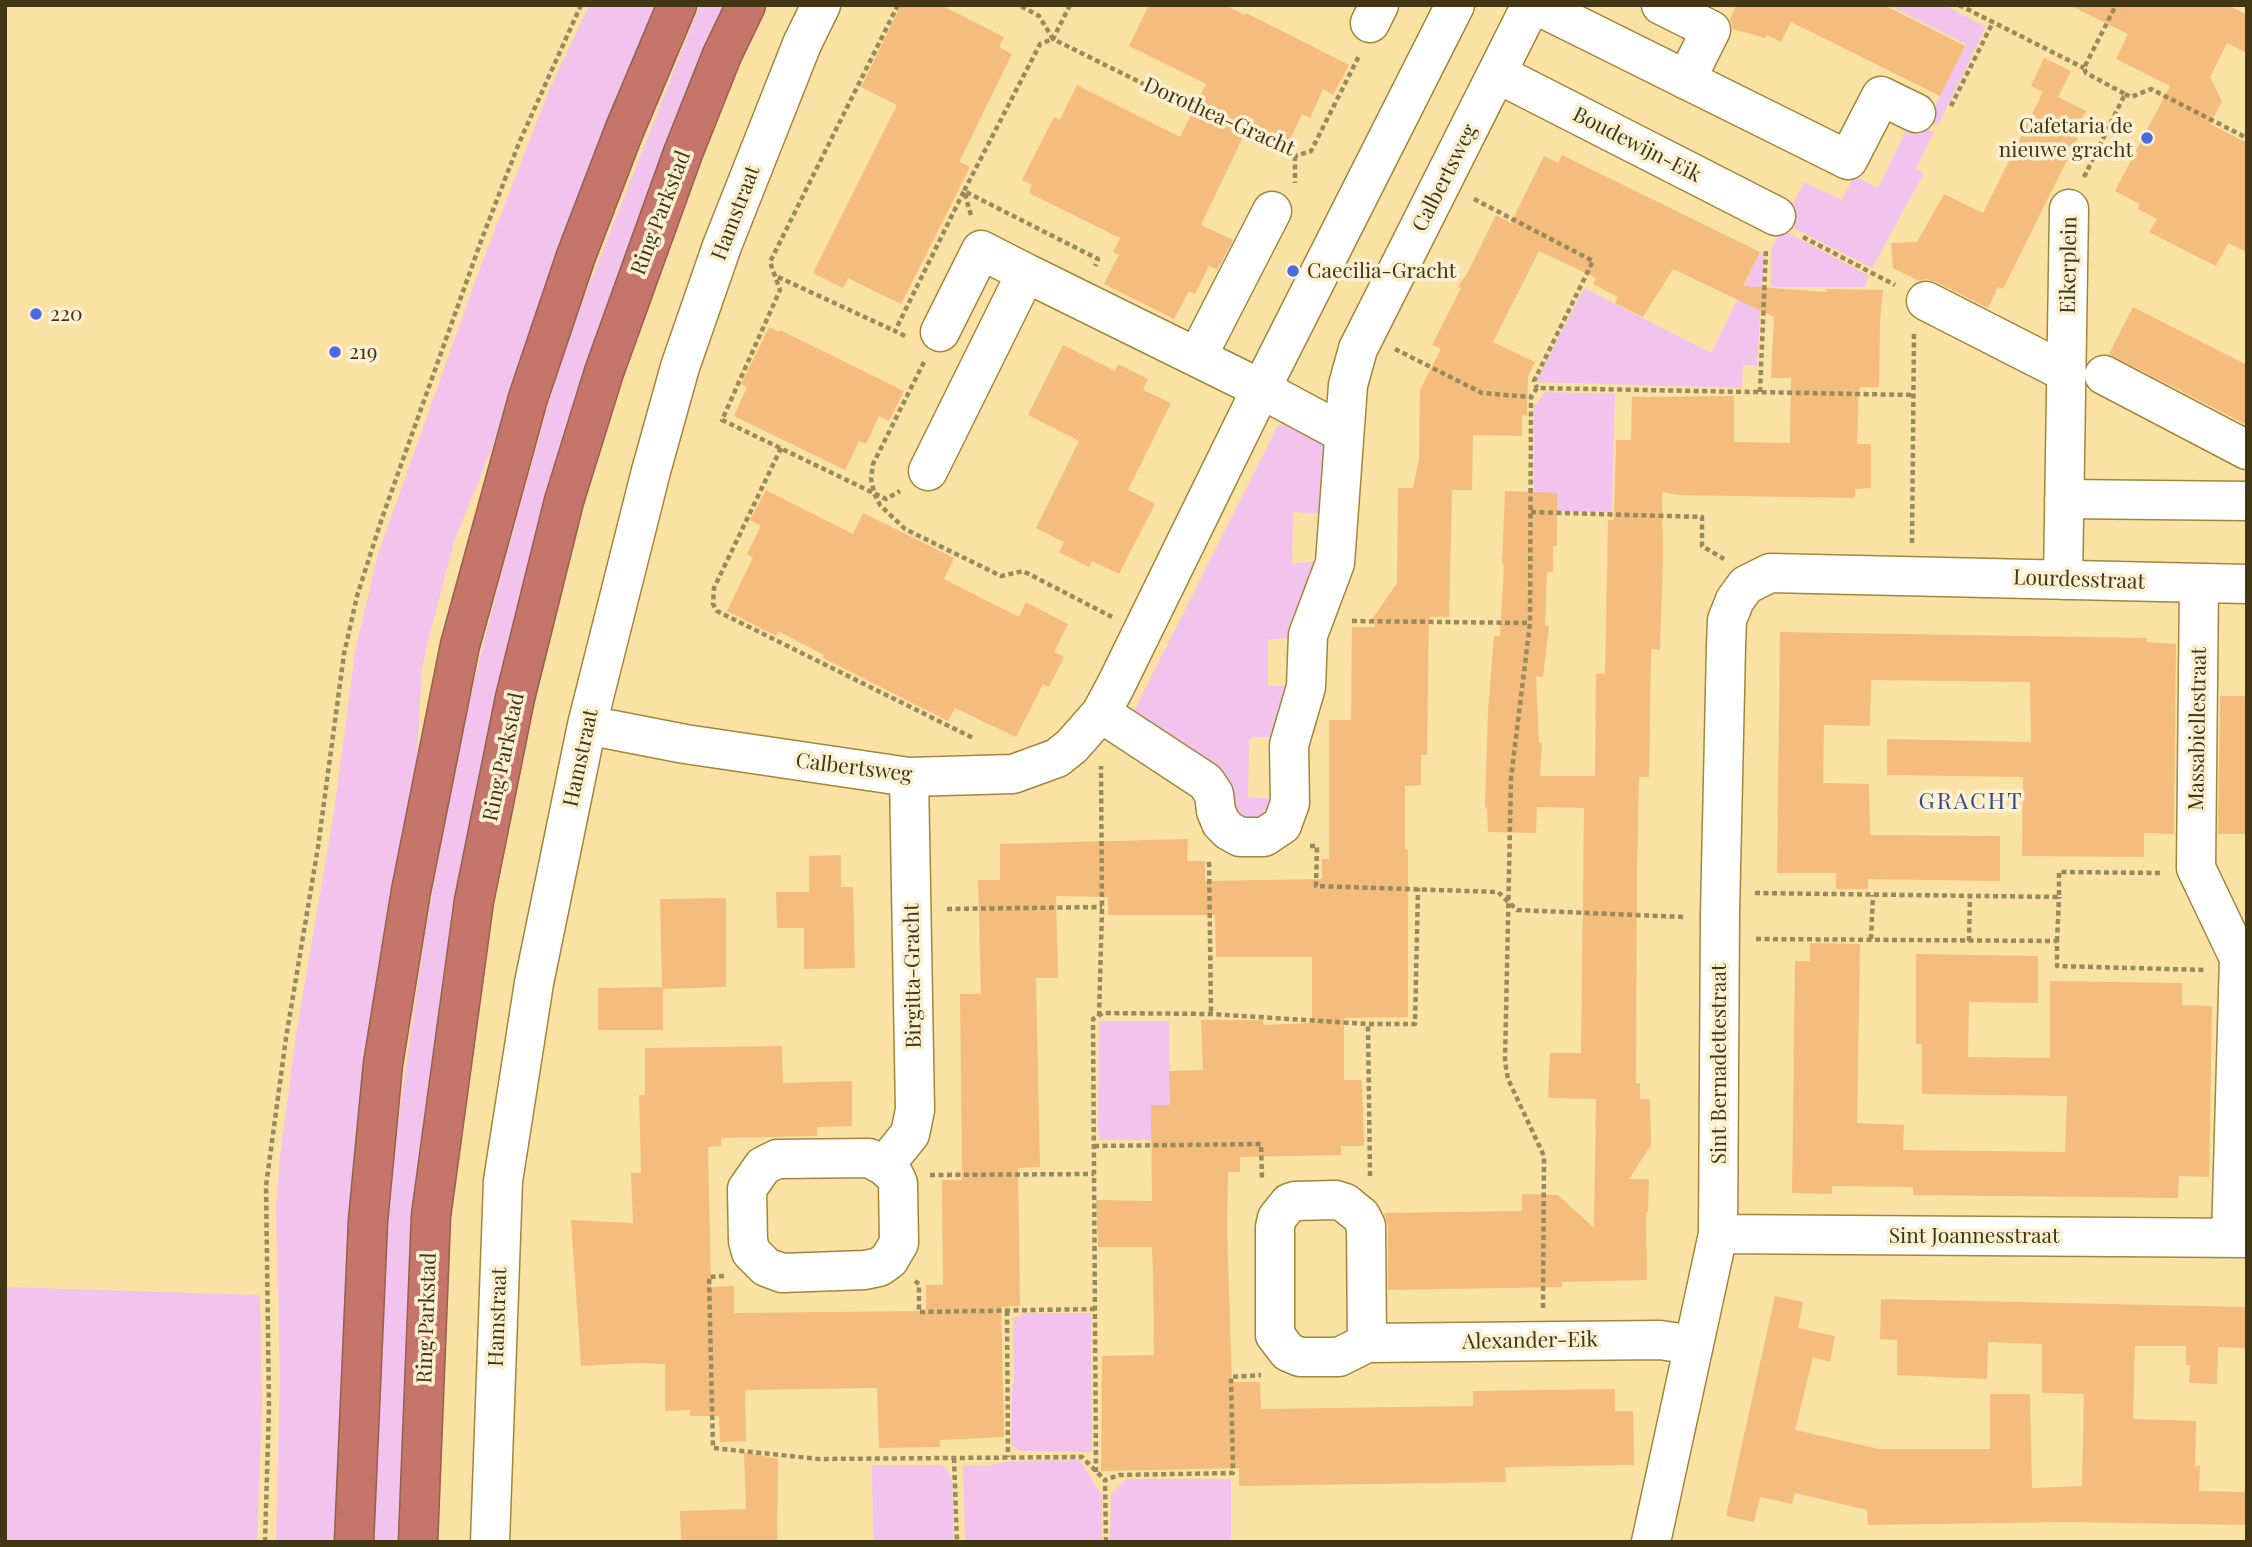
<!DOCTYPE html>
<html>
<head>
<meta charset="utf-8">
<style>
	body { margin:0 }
	#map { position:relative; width:2252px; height:1547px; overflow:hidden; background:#fae2a5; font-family:"Playfair Display",serif }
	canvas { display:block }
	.frame { position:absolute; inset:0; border:7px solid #423615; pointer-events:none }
</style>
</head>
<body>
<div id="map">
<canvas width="2252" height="1547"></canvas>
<div class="frame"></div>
</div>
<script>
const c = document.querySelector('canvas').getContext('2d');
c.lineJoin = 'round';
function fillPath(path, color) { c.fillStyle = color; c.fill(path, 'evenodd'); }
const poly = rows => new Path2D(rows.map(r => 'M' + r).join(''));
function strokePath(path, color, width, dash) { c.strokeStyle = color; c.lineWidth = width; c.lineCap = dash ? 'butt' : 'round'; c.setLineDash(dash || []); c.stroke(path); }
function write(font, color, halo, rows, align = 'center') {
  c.font = font + ' "Playfair Display",serif'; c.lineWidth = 7; c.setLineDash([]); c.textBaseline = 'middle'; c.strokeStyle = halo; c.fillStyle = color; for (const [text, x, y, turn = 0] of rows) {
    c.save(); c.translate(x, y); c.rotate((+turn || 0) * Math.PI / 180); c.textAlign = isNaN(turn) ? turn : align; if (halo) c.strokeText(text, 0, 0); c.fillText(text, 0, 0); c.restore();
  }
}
fillPath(poly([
	[589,5,657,5,507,411,454,542,427,645,422,669,416,771,338,1542,276,1542,280,1373,276,1209,280,1156,296,1035,334,812,355,652,378,554,480,268,548,93],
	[700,5,729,5,501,690,402,1542,369,1542,378,1328,394,1152,423,948,455,756,500,579,563,351],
	[1888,5,1944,5,1986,27,1938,125,1928,120,1966,44],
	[1908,126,1920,132,1924,128,1934,132,1916,169,1924,173,1872,268,1783,223,1804,182,1842,200,1854,176,1878,188],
	[1781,229,1869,276,1865,287,1771,287,1771,249],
	[1760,253,1764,254,1757,365,1743,365,1742,388,1536,382,1584,288,1711,353],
	[1545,392,1615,394,1612,512,1534,510,1534,406],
	[1278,425,1288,425,1320,439,1325,448,1321,514,1293,512,1292,563,1317,562,1294,638,1271,639,1268,641,1268,686,1294,686,1278,737,1252,737,1249,741,1248,796,1250,798,1271,798,1277,808,1250,825,1137,717,1134,711],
	[1099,1021,1169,1021,1170,1140,1100,1140,1098,1129],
	[5,1287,260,1295,262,1403,257,1542,5,1542],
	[1021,1313,1091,1313,1092,1452,1021,1451,1011,1445,1012,1385,1014,1384,1013,1317,1020,1317],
	[1080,1460,1102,1496,1102,1542,965,1542,963,1465,988,1466,1010,1461],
	[872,1465,941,1465,947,1469,952,1479,954,1542,873,1542],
	[1126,1479,1231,1479,1231,1542,1110,1542,1111,1494]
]), '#f1c3ed');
fillPath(poly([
	[901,5,941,5,1004,37,999,47,1012,54,959,162,970,167,901,304,848,278,843,288,813,273,897,105,861,87],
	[1149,5,1225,5,1245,15,1246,13,1349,65,1333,95,1323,89,1310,118,1302,114,1288,144,1249,124,1201,225,1233,240,1217,270,1209,266,1195,294,1189,291,1174,319,1104,284,1119,255,1113,252,1120,238,1029,193,1032,185,1022,180,1054,117,1060,120,1077,85,1180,137,1206,84,1129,46],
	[1736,5,1884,5,1965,46,1940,96,1791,22,1781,42,1767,35,1765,38,1733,29,1730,19],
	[2069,5,2228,5,2247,15,2247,53,2227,43,2210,77,2222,101,2210,124,2247,143,2247,252,2228,243,2216,266,2149,232,2157,219,2138,209,2140,204,2115,191,2170,86,2116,59,2128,34],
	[2044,58,2071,71,2058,97,2086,111,2073,136,2078,138,2003,289,1998,287,1988,308,1936,282,1926,279,1919,281,1893,268,1891,243,1917,242,1944,194,1983,213,2043,92,2031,86],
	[1562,155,1760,252,1743,286,1827,292,1827,289,1883,290,1880,322,1879,387,1859,387,1857,444,1871,444,1871,488,1855,489,1855,498,1679,495,1662,492,1663,555,1660,650,1651,649,1649,777,1639,777,1637,871,1636,1083,1640,1083,1640,1099,1650,1099,1651,1145,1629,1179,1649,1179,1648,1212,1646,1212,1647,1280,1562,1282,1562,1287,1388,1290,1388,1226,1384,1213,1522,1211,1522,1194,1558,1195,1594,1228,1596,1099,1548,1098,1550,1053,1581,1053,1584,808,1537,807,1536,833,1488,832,1487,808,1485,806,1488,711,1494,636,1500,636,1504,565,1502,564,1505,491,1557,493,1557,546,1553,546,1553,572,1547,572,1545,626,1549,626,1543,677,1536,676,1539,743,1542,743,1540,776,1595,776,1596,674,1605,674,1608,520,1614,520,1616,440,1631,440,1632,397,1734,396,1734,442,1790,443,1791,378,1771,378,1774,317,1673,269,1643,317,1615,303,1618,297,1593,284,1596,278,1539,251,1493,342,1535,362,1528,376,1527,416,1522,415,1522,436,1473,435,1472,490,1452,490,1449,617,1429,617,1427,755,1421,755,1421,785,1405,786,1405,850,1408,850,1408,1017,1344,1018,1344,1080,1362,1080,1364,1146,1341,1146,1341,1155,1240,1157,1240,1172,1228,1172,1227,1229,1232,1382,1260,1382,1261,1409,1473,1406,1473,1391,1615,1389,1615,1411,1633,1411,1634,1465,1505,1467,1506,1482,1239,1486,1239,1468,1101,1471,1102,1356,1154,1355,1153,1278,1152,1247,1098,1247,1096,1200,1152,1201,1151,1105,1170,1105,1169,1071,1203,1070,1201,1020,1263,1020,1263,1025,1312,1023,1312,957,1216,957,1215,915,1108,915,1108,897,1056,896,1058,978,1036,978,1040,1167,1018,1168,1020,1306,1001,1307,1004,1437,940,1440,940,1447,879,1448,877,1388,812,1389,745,1390,746,1441,720,1442,719,1416,690,1416,690,1410,665,1411,665,1364,634,1363,581,1366,571,1220,633,1223,631,1173,641,1173,639,1095,645,1095,645,1048,782,1046,783,1083,852,1081,852,1126,817,1127,817,1136,721,1138,721,1146,708,1147,711,1287,734,1286,734,1313,926,1311,926,1285,943,1285,942,1180,962,1180,960,994,981,994,978,880,1000,880,1000,844,1188,839,1187,861,1205,861,1205,881,1322,879,1322,859,1329,859,1329,720,1351,720,1352,627,1375,627,1373,618,1397,583,1398,488,1413,488,1419,459,1420,390,1441,349,1432,345,1461,288,1458,287,1468,272,1496,215,1511,223,1544,156,1558,163],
	[2133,307,2247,365,2247,425,2109,354],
	[769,327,779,332,780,330,904,391,889,421,879,416,866,444,859,441,845,470,734,416,747,387,741,384],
	[1063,345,1115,371,1118,364,1148,379,1143,390,1171,403,1128,490,1155,504,1119,574,1092,561,1089,567,1059,552,1064,542,1036,528,1079,441,1028,415],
	[766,490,853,534,863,513,954,558,944,579,1019,617,1026,602,1068,624,1054,652,1064,657,1049,687,1043,684,1016,737,955,708,948,721,823,658,824,655,778,631,776,636,727,611,753,558,747,554,761,526,750,520],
	[1780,632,2147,638,2147,642,2176,644,2174,834,2144,833,2144,857,2022,856,2023,777,1887,775,1887,739,2031,742,2030,682,1871,680,1870,726,1824,725,1823,783,1869,784,1870,835,2000,836,2000,881,1868,879,1868,889,1836,889,1836,873,1777,873],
	[2220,696,2247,696,2247,834,2218,834],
	[841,855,841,887,853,887,855,968,804,969,804,928,777,928,776,892,809,892,809,856],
	[726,898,726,987,663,989,663,1030,598,1030,598,988,662,987,660,899],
	[1810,943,1860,944,1857,1123,1904,1125,1903,1150,2065,1152,2067,1096,1922,1094,1922,1044,1916,1044,1916,954,2038,956,2038,1003,1969,1002,1968,1057,2050,1058,2050,981,2182,983,2182,1005,2212,1006,2209,1177,2179,1176,2178,1198,1913,1195,1913,1187,1832,1186,1832,1194,1792,1193,1795,961,1810,961],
	[1775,1296,1803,1302,1798,1328,1835,1336,1830,1362,1813,1357,1795,1430,1879,1449,1990,1449,1990,1394,2030,1394,2032,1488,2082,1486,2084,1394,2042,1393,2042,1344,1988,1342,1987,1379,1897,1375,1897,1340,1880,1339,1881,1299,2247,1307,2247,1348,2218,1347,2217,1384,2189,1383,2190,1365,2186,1365,2186,1346,2135,1346,2133,1419,2196,1421,2195,1466,2200,1466,2199,1491,2247,1492,2247,1525,2066,1522,1868,1525,1867,1510,1795,1493,1792,1504,1760,1497,1754,1522,1726,1516],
	[744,1452,778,1459,777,1542,681,1542,680,1511,746,1509]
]), '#f4bc7d');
const minor = poly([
	[1536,5,1848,160,1881,96,1916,113],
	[1661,5,1711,30,1686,80],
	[1370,23,1379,5],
	[1498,74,1776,216],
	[1926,301,2067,373],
	[940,332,981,250,1026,273],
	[1197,357,1272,211],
	[2104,375,2247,450],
	[928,471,1026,273,1261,389,1343,433],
	[2064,499,2247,501],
	[2063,580,2069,209],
	[2199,584,2196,868,2239,958,2231,1238],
	[1101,713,1206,782,1214,794,1216,811,1221,823,1229,831,1240,837,1264,837,1282,825,1290,803,1289,745,1306,687,1308,635,1335,563,1348,385,1358,349,1531,5],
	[587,725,685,744,909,777,1013,774,1057,758,1072,746,1101,713,1116,685,1261,389,1455,5],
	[884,1166,894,1175,898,1183,899,1243,889,1260,879,1267,865,1270,782,1273,766,1267,751,1252,748,1241,747,1189,763,1166,777,1159,869,1158,884,1166,910,1134,915,1110,909,777],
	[1718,1234,2247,1238],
	[1367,1343,1366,1226,1361,1216,1345,1203,1336,1200,1295,1201,1289,1203,1277,1218,1275,1227,1275,1335,1288,1352,1300,1357,1339,1357,1367,1343,1660,1340,1693,1345],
	[490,1542,503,1181,534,983,587,725,651,471,680,367,722,246,802,44,821,5],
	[1651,1542,1718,1234,1720,914,1726,646,1727,620,1735,600,1746,585,1770,573,2247,584]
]);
const highway = poly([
	[354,1542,368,1221,383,1064,411,891,460,645,528,398,576,256,624,131,677,5],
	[418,1542,431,1216,474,901,515,698,564,501,604,372,683,153,722,55,746,5]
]);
strokePath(minor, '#a48638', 41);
strokePath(highway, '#985f4c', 41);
strokePath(poly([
	[898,5,770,262,780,290,722,420,886,499,900,491],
	[1070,5,1053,39,1192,108,1200,107,1295,156,1311,151,1359,56],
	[1959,5,2084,68],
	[2125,94,2131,97,2151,89,2247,138],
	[1951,106,1993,22],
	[1295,156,1295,183],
	[2084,177,2125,94,2086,73,2084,68,2116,5],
	[1474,199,1593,261,1534,381,1537,388],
	[971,215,964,191,1040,44,1053,39,1039,16,1019,5],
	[1803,237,1895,285],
	[778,277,895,331],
	[905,336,895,331,964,191,1098,259,1095,266],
	[1395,349,1482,393,1531,397],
	[924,362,873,464,871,478,874,493,880,505,905,529,1001,576,1023,571,1112,617],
	[1760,392,1766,249],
	[781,448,714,588,713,604,717,611,973,738],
	[1531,512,1702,517,1702,546,1724,559],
	[1912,543,1914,334],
	[1352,621,1530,623],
	[1310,846,1317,846,1316,886,1498,892,1517,910,1684,917],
	[1209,862,1211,1014],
	[1755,893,2059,897,2059,872,2162,873],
	[947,909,1102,907],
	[1756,939,2057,941,2057,966,2205,970],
	[1871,939,1873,895],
	[1969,941,1970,896],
	[2057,941,2059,897],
	[1099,1016,1102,910,1101,766],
	[1094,1146,1261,1144,1262,1178],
	[930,1175,1094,1174],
	[1370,1176,1368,1024,1415,1024,1418,888],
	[724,1276,709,1277,713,1448,819,1459,1082,1457,1105,1480],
	[915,1281,919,1284,919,1312,1095,1309],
	[1543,1308,1544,1156,1508,1079,1505,1062,1511,778,1530,623,1531,397,1537,388,1913,395],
	[1007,1311,1008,1457],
	[954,1458,957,1542],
	[1096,1472,1093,1019,1103,1013,1211,1014,1368,1024],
	[265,1542,269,1407,266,1186,286,1038,318,847,344,654,357,596,381,521,481,241,519,143,581,5],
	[1106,1542,1105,1480,1119,1475,1233,1473,1231,1377,1261,1375]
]), '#9a895a', 4.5, [5, 3.5]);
strokePath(minor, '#fff', 38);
strokePath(highway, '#c6756a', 38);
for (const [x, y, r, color] of [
	[2147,138,7,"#4a6ade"],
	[1293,271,7,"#4a6ade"],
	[36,314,7,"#4a6ade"],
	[335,352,7,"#4a6ade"]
]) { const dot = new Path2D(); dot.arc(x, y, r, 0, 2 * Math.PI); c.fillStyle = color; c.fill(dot); strokePath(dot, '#fcf0d3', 2.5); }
write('21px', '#423615', '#fcf0d3', [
	["Dorothea-Gracht",1219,117,24],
	["Boudewijn-Eik",1637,145,27],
	["Calbertsweg",1445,178,-63],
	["Ring Parkstad",661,213,-69],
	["Hamstraat",736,213,-69],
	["Eikerplein",2069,265,-89],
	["Lourdesstraat",2079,580,2],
	["Massabiellestraat",2198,729,-89],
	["Ring Parkstad",504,757,-78],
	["Hamstraat",581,758,-78],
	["Calbertsweg",854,768,7],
	["Birgitta-Gracht",913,976,-91],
	["Sint Bernadettestraat",1719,1064,-90],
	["Sint Joannesstraat",1974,1236],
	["Hamstraat",498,1317,-88],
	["Ring Parkstad",427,1318,-88],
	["Alexander-Eik",1530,1341,-1]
]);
write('21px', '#423615', '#fcf0d3', [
	["Cafetaria de",2133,126,"right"],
	["nieuwe gracht",2133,150,"right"],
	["Caecilia-Gracht",1307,271],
	["220",50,314],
	["219",349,352]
], 'left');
c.letterSpacing = '2px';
write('23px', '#394b86', '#fcf0d3', [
	["GRACHT",1971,802]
]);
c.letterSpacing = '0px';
</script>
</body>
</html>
